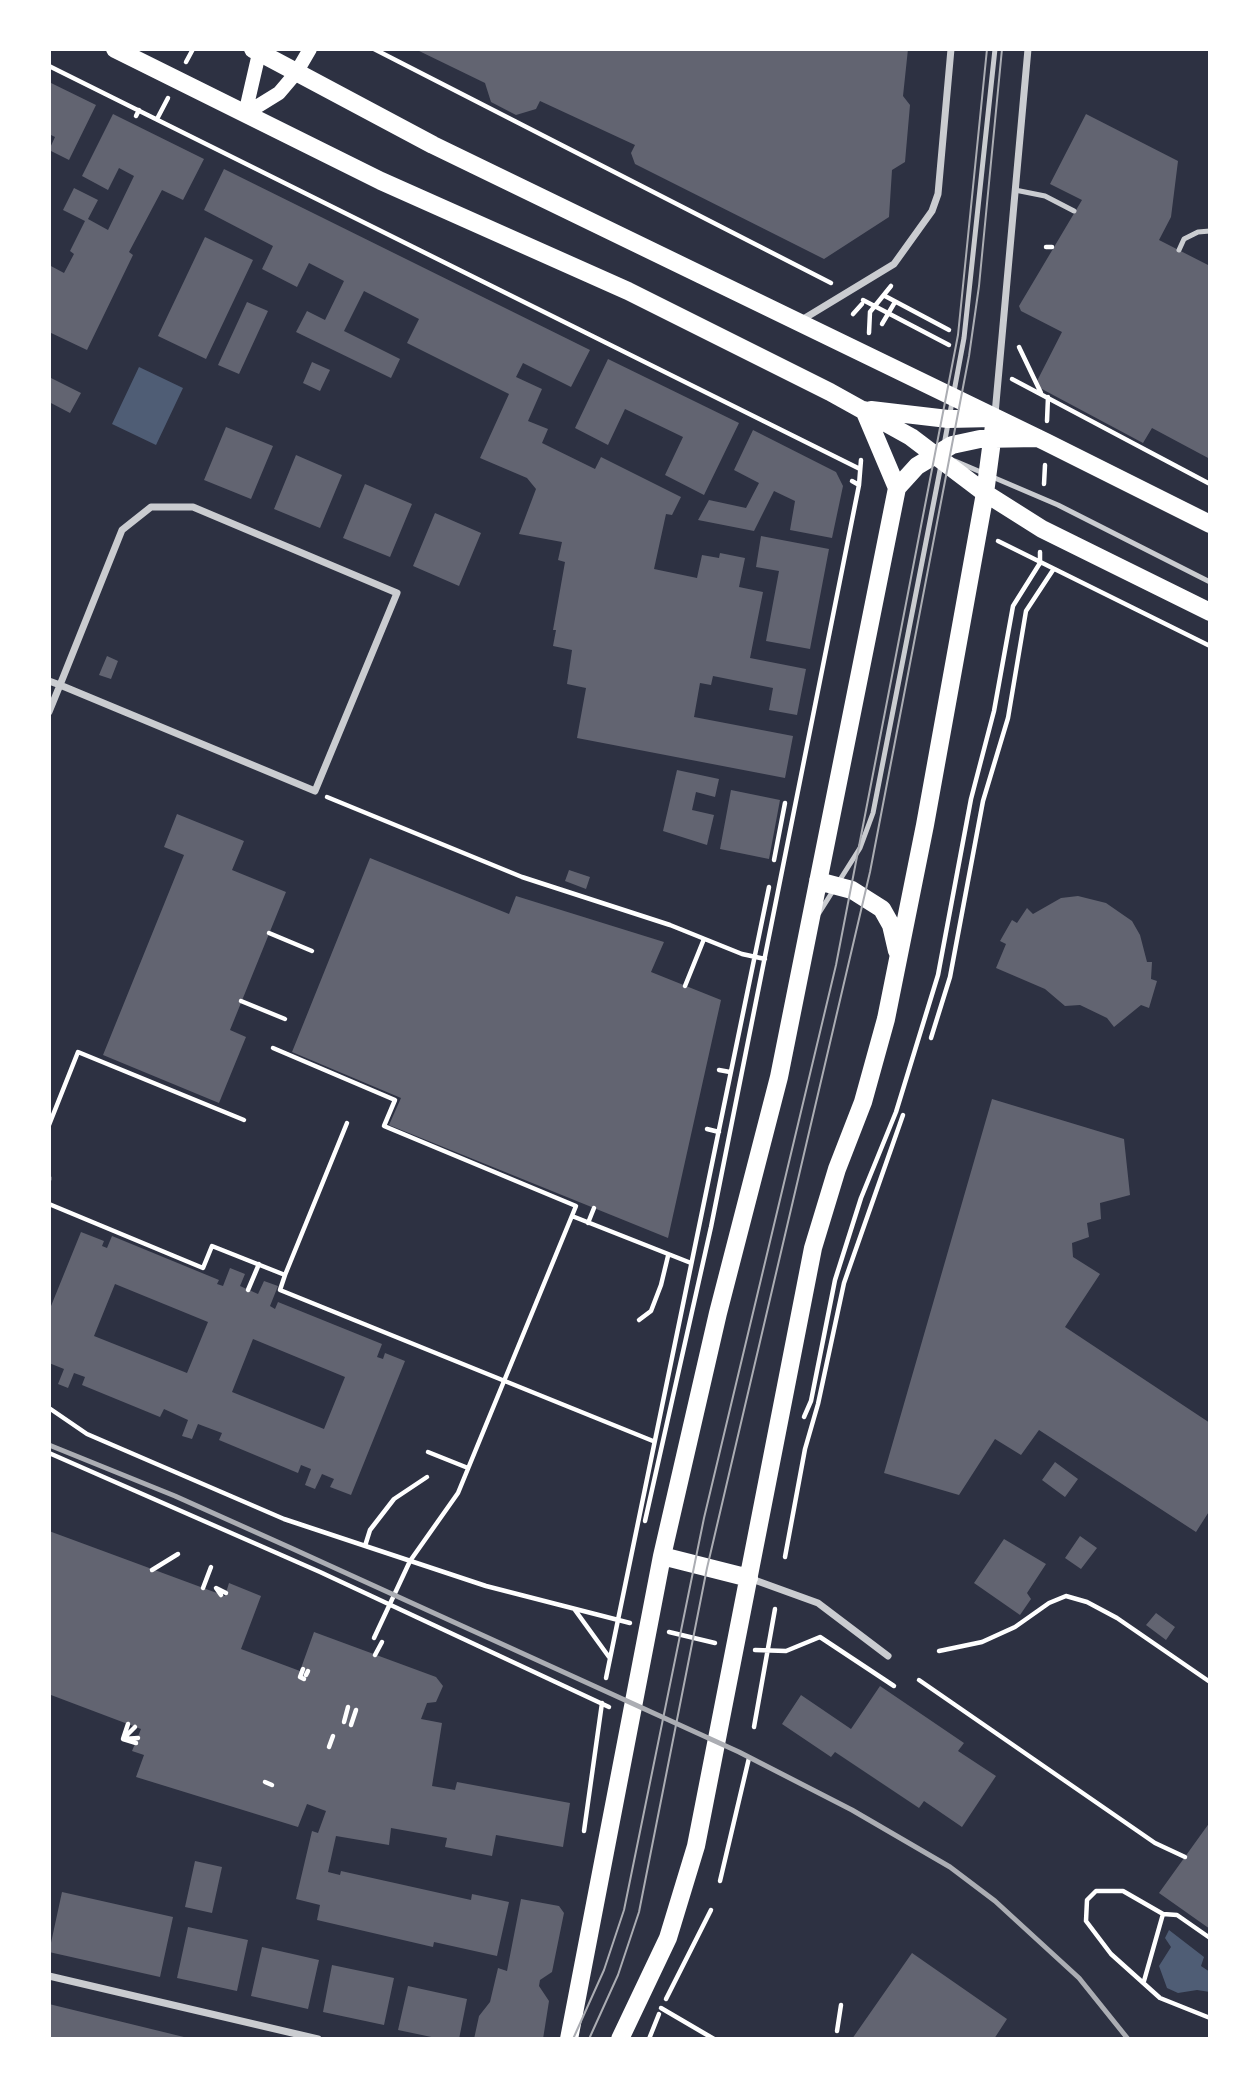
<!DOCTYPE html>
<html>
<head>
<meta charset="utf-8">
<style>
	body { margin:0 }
	#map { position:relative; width:1259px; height:2088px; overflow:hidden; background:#2d3142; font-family:Helvetica,sans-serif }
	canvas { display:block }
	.frame { position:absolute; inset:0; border:51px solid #fff; pointer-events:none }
</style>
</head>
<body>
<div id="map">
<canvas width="1259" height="2088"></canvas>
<div class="frame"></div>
</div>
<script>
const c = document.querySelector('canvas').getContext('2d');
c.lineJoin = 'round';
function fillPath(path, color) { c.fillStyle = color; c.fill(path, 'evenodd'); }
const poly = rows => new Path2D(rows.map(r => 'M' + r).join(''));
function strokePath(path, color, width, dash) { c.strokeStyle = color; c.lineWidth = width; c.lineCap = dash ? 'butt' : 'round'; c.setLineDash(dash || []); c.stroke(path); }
fillPath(poly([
	[139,367,183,388,156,445,112,424],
	[1169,1930,1204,1957,1201,1966,1210,1972,1210,1992,1197,1990,1178,1993,1167,1988,1159,1966,1171,1947,1165,1938]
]), '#4f5d75');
fillPath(poly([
	[415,49,908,49,903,96,910,105,905,162,892,170,889,217,824,259,635,164,631,153,635,145,540,101,536,109,516,115,491,102,485,83],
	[49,82,96,105,69,160,49,150,55,137,49,134],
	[113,114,204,159,183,200,162,190,129,252,133,255,87,350,49,332,49,265,64,273,74,254,70,251,85,221,63,210,74,188,98,200,88,219,108,230,134,176,119,168,108,190,82,176],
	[1086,114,1178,161,1171,217,1159,240,1210,266,1210,459,1152,428,1143,443,1040,388,1037,381,1062,332,1021,311,1019,306,1082,200,1050,184],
	[224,169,590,350,571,387,523,363,516,377,542,389,528,421,548,429,542,443,595,469,601,457,681,497,672,515,666,514,654,569,697,578,702,555,719,558,720,553,745,558,739,587,763,592,750,658,806,669,797,715,769,710,773,688,713,676,711,685,700,683,694,717,793,736,785,778,577,738,586,688,567,684,572,650,553,646,556,630,553,630,565,562,558,560,562,542,519,534,536,489,527,478,480,458,509,394,407,343,419,319,364,291,344,331,400,359,391,378,296,332,307,311,325,320,344,281,309,263,297,287,262,269,273,246,204,210],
	[205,237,253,260,206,359,158,336],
	[247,302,268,311,239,374,218,365],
	[608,359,739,423,704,495,665,475,683,437,625,409,608,445,575,428],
	[312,362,330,370,320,391,303,383],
	[49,377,81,393,70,413,49,402],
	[226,427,273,446,251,499,204,480],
	[753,430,836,472,843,486,832,538,790,530,795,501,774,491,754,531,698,520,709,500,746,508,759,483,734,470],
	[296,455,342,475,320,528,274,509],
	[365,484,412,504,390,557,343,538],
	[435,513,481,533,459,586,413,566],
	[761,536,829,549,810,649,766,641,779,571,756,567],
	[107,656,118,661,111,679,99,675],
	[677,770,719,779,715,797,696,792,692,810,714,815,707,845,663,831],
	[731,790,780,800,769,859,720,849],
	[177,814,244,841,232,870,286,892,230,1030,246,1037,219,1103,103,1055,184,855,164,847],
	[370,858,509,914,516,896,664,942,651,972,721,1000,668,1238,389,1125,401,1098,292,1052],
	[569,870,590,877,586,889,565,881],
	[1078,896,1106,903,1132,921,1140,935,1147,962,1152,962,1151,979,1157,981,1149,1008,1141,1005,1114,1027,1107,1018,1080,1005,1065,1006,1045,989,996,968,1006,944,1000,941,1012,920,1017,923,1027,908,1033,914,1061,898],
	[992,1099,1124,1139,1130,1195,1100,1203,1101,1219,1087,1223,1089,1237,1072,1243,1073,1257,1100,1274,1065,1327,1210,1423,1210,1510,1196,1532,1039,1430,1021,1455,995,1439,959,1495,884,1473],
	[81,1232,104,1241,102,1246,107,1248,112,1236,219,1280,217,1284,223,1286,230,1268,245,1274,240,1286,258,1294,264,1281,278,1286,270,1306,275,1309,278,1302,382,1344,377,1357,383,1359,385,1353,405,1361,351,1495,330,1487,334,1479,322,1474,315,1489,305,1485,311,1469,301,1465,298,1473,219,1440,222,1433,198,1424,192,1439,182,1436,188,1420,164,1409,160,1417,82,1385,85,1377,74,1373,68,1388,58,1384,64,1369,49,1363,49,1311],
	[115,1284,208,1322,187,1373,94,1336],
	[253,1339,345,1377,324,1429,232,1392],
	[1055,1462,1078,1479,1065,1497,1042,1480],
	[49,1531,225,1596,229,1583,261,1596,241,1649,300,1671,314,1632,436,1677,443,1686,436,1702,427,1703,421,1719,442,1723,432,1786,455,1790,457,1782,570,1803,563,1847,496,1835,492,1856,445,1847,447,1838,391,1828,389,1845,336,1836,328,1872,340,1875,341,1871,471,1900,472,1894,509,1902,497,1956,434,1942,433,1947,317,1920,320,1905,296,1899,312,1831,318,1833,326,1811,307,1804,298,1827,136,1777,144,1755,132,1751,141,1729,51,1695,49,1700],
	[1080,1536,1097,1548,1081,1569,1065,1558],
	[1004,1539,1046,1564,1027,1593,1031,1599,1020,1615,974,1583],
	[1156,1613,1175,1627,1166,1640,1146,1625],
	[880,1686,964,1743,958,1751,996,1776,962,1827,924,1801,919,1808,835,1752,831,1757,782,1724,801,1695,851,1729],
	[1210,1822,1210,1929,1159,1893],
	[195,1861,222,1867,212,1913,185,1907],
	[62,1892,173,1917,160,1977,49,1952],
	[521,1899,559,1906,564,1913,552,1972,540,1980,539,1986,549,2001,543,2039,474,2039,479,2016,490,2002,498,1968,507,1971],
	[188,1927,248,1940,237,1991,177,1978],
	[262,1947,319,1960,308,2009,251,1996],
	[912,1953,1007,2019,994,2039,852,2039],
	[332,1965,394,1978,384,2025,323,2012],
	[408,1986,467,1999,459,2039,441,2039,398,2030],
	[49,2004,188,2038,188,2039,49,2039]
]), '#626471');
strokePath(poly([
	[374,49,831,283],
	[186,62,193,49],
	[49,66,860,469],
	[136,116,139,110],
	[157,119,168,98],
	[1046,247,1052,247],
	[885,296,949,330],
	[863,300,949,345],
	[853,314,862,304],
	[882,324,895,302],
	[869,333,870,312,891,286],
	[1019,347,1041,393],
	[1012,379,1210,484],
	[1047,421,1048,397],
	[852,481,859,485],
	[1044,484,1045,465],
	[998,541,1210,646],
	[327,797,522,877,670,925,742,954,765,959],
	[774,860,785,803],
	[269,933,312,951],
	[685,986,704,939],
	[241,1001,285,1019],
	[931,1038,950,977,983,801,1008,718,1026,611,1053,570],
	[273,1048,395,1100,384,1126,576,1206,458,1493,410,1561,374,1638],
	[719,1070,730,1072],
	[49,1125,78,1052,244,1120],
	[707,1129,719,1132],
	[49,1177,49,1180],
	[49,1204,203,1268,212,1246,285,1275,280,1290,653,1441],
	[572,1216,691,1263],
	[588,1223,594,1208],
	[285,1275,347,1123],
	[248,1290,259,1264],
	[639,1320,651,1311,661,1285,668,1256],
	[49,1408,87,1434,284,1519,486,1586,630,1623],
	[804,1417,811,1401,835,1280,861,1198,896,1112,938,975,971,799,994,711,1013,606,1040,563,1040,552],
	[428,1452,468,1468],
	[49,1453,320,1572,609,1707],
	[645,1521,711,1227,859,485,861,460],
	[365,1546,370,1530,394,1499,427,1477],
	[785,1557,805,1449,818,1404,844,1283,903,1115],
	[152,1570,178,1554],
	[203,1588,211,1567],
	[221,1595,216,1588,226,1593],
	[575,1610,609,1657],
	[669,1632,715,1643],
	[755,1650,786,1651,820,1637,894,1686],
	[939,1651,982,1642,1015,1627,1049,1603,1066,1596,1087,1602,1117,1618,1210,1682],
	[375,1655,382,1642],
	[303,1669,300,1677,304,1679],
	[306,1675,308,1671],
	[606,1678,769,887],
	[919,1680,1155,1843,1185,1857],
	[344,1722,348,1707],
	[128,1724,123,1739,135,1727],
	[351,1725,356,1710],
	[754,1727,775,1609],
	[136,1743,123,1739,138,1738],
	[329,1747,333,1736],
	[265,1782,272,1785],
	[584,1831,602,1703],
	[720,1881,749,1758],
	[1210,1938,1177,1915,1163,1914,1123,1891,1096,1891,1087,1900,1086,1921,1111,1954,1160,1998,1210,2018],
	[1144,1981,1163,1914],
	[666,1999,711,1910],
	[661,2008,714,2039],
	[837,2031,841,2005],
	[649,2039,659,2014]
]), '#fff', 4.5);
strokePath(poly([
	[1015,190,1045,196,1074,211],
	[1179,250,1184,239,1198,232,1210,231],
	[944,445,964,338,995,49],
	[955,461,1058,505,1210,582],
	[819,913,860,848,873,813,941,465]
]), '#caccd0', 5);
strokePath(poly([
	[800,321,894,264,932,211,938,194,951,49],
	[995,414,1028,49],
	[49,681,60,685,315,791,397,593,193,507,151,507,122,530,60,685,49,712],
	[749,1578,818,1603,888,1656],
	[49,1976,318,2039]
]), '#caccd0', 7);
strokePath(poly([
	[245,114,279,93,296,73,310,49],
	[245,114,260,49]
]), '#fff', 14);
strokePath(poly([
	[115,49,381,181,628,291,830,392,911,437,985,493,1042,529,1210,612],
	[253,49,433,145,1046,442,1210,524],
	[864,410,897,488],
	[871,410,948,419,993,418],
	[818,881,852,890,882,909,891,925,897,951],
	[662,1556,749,1578],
	[569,2039,662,1556,718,1313,779,1077,897,488,917,466,952,445,980,439,1038,438],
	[620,2039,668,1938,696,1846,813,1248,837,1169,863,1102,886,1019,925,825,985,493,995,418]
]), '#fff', 18);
strokePath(poly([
	[573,2039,604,1970,624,1910,704,1518,836,965,958,335,987,49],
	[589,2039,618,1975,639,1912,707,1568,870,872,969,356,979,286,1002,49]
]), '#abadb3', 2);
strokePath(poly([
	[49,1445,175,1496,291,1548,739,1752,852,1810,950,1867,995,1901,1079,1978,1128,2039]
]), '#abadb3', 5);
</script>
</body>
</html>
